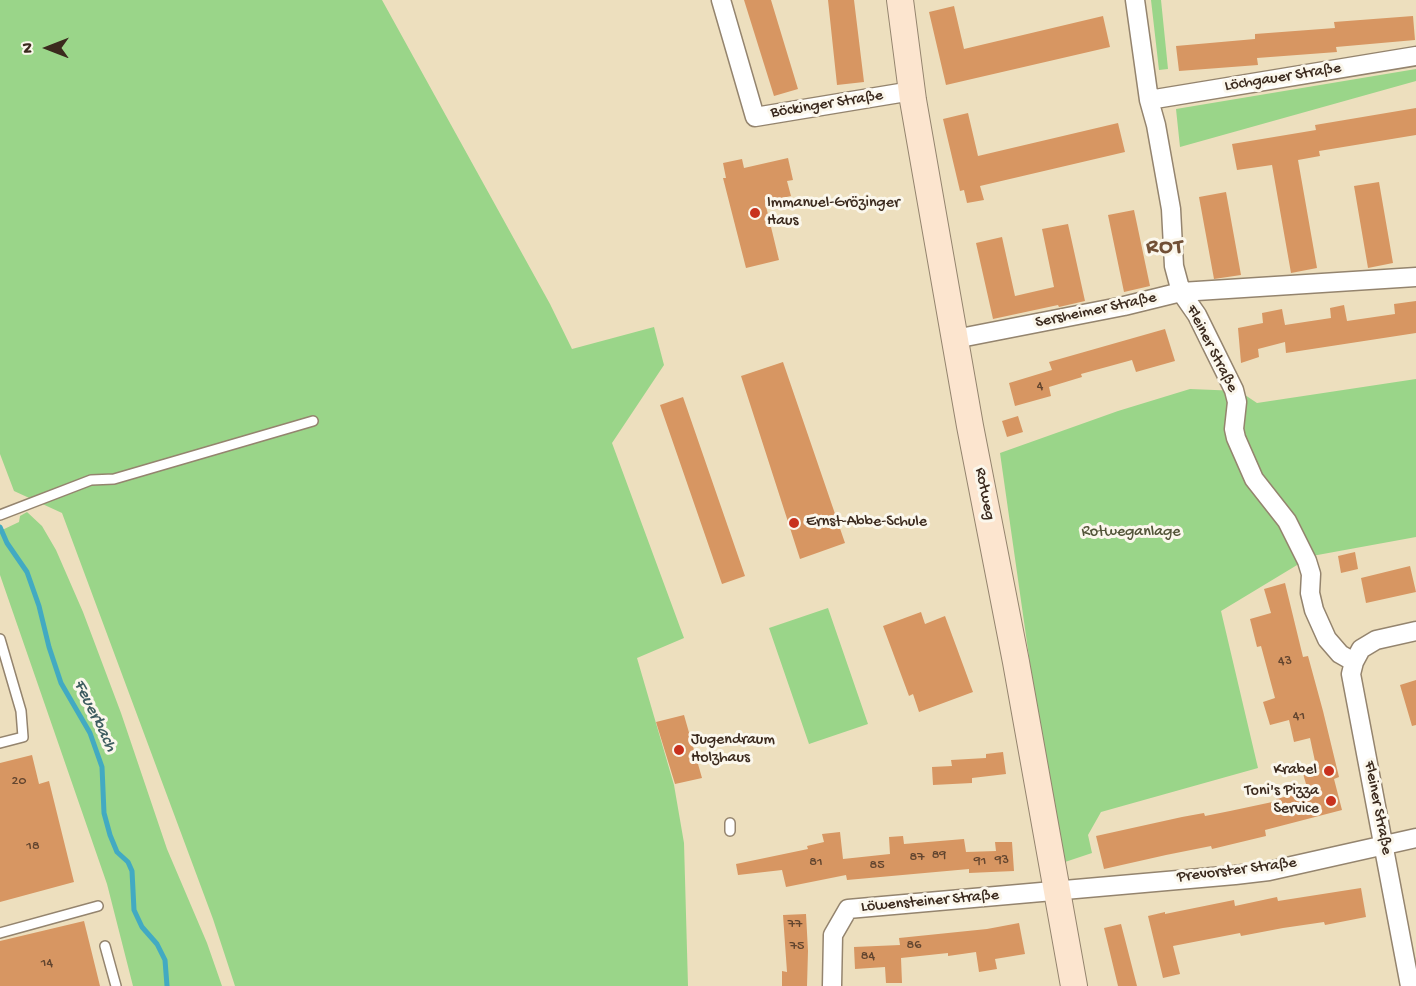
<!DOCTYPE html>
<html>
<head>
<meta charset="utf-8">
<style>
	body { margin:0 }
	#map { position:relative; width:1416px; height:986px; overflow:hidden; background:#eddfbe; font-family:"Gochi Hand",sans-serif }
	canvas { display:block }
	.north { position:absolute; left:18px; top:18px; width:60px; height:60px; -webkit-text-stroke:4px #fbf7ec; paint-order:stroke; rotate:270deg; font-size:16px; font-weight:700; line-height:24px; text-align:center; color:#3b2a1e }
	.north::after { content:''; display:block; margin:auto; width:21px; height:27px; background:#3b2a1e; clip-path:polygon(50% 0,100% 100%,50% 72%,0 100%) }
</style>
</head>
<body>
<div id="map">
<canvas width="1416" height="986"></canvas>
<div class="north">N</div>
</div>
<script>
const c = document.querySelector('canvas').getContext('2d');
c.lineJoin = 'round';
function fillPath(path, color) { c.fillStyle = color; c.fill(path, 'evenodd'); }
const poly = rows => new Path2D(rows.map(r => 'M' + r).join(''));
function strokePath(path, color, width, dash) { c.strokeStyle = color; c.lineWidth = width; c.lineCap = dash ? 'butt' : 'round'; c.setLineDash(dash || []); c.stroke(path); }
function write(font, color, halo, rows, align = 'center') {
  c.font = font + ' "Gochi Hand",sans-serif'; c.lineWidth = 6; c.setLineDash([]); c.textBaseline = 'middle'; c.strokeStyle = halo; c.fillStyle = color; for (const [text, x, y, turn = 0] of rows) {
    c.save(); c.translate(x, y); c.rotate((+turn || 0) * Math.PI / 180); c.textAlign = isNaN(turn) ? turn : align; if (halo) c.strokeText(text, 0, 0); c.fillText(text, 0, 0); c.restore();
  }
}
fillPath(poly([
	[0,0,382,0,550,304,572,349,654,327,664,365,612,443,684,638,637,658,674,785,684,843,688,986,235,986,213,919,62,513,14,491,0,454],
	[1151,0,1161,0,1168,69,1159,70],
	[1416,69,1416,81,1180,147,1176,109],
	[1416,379,1416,537,1312,556,1221,611,1258,768,1101,812,1088,835,1092,853,1065,862,1038,720,1000,453,1118,411,1190,389,1239,391,1257,403],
	[27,512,42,526,56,550,83,612,121,713,167,849,207,943,222,986,133,986,107,884,0,575,0,531,19,522,20,516],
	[828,608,868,724,809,744,769,628]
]), '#9ad589');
strokePath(poly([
	[0,527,7,543,27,572,39,606,49,647,61,683,90,733,102,767,104,813,110,835,117,852,128,862,132,871,134,910,142,927,157,944,165,960,167,986]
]), '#42aac2', 5);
fillPath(poly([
	[744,0,771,0,798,89,774,96],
	[828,0,854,0,864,82,837,85],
	[954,6,964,49,1103,16,1110,47,946,85,929,12],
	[1413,16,1415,40,1336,47,1337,52,1257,58,1258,65,1179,71,1176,46,1255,39,1255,34,1335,28,1334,22],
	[1416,108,1416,135,1319,151,1320,156,1298,160,1317,268,1291,273,1272,165,1237,170,1232,144,1316,130,1315,125],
	[968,113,978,156,1118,123,1125,152,980,186,984,200,967,203,964,190,960,191,943,119],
	[788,158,793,180,787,181,791,196,765,202,779,260,746,268,723,178,726,178,723,163,742,159,744,168],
	[1379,182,1393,263,1368,268,1354,186],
	[1226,192,1241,275,1214,279,1199,197],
	[1134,210,1150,286,1124,292,1108,215],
	[1068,224,1085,301,1059,307,1058,305,993,319,976,243,1002,237,1015,296,1054,287,1042,229],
	[1416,301,1416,333,1286,353,1285,342,1258,349,1259,357,1241,363,1238,328,1263,323,1262,313,1282,309,1285,325,1331,318,1330,308,1344,305,1347,321,1395,314,1394,304],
	[1165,329,1175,361,1136,372,1132,360,1081,374,1082,377,1049,387,1051,396,1015,406,1009,383,1052,370,1049,362],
	[783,362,845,543,800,559,741,376],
	[683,397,745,576,722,584,660,405],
	[1018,416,1023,432,1007,437,1002,421],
	[1355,552,1358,569,1341,573,1338,556],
	[1410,566,1416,592,1366,603,1361,578],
	[1285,583,1303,657,1308,656,1323,711,1339,777,1334,779,1342,810,1265,830,1266,836,1212,849,1211,846,1166,855,1104,869,1096,836,1182,817,1204,813,1205,816,1230,811,1277,801,1276,799,1308,791,1302,770,1316,766,1310,738,1294,742,1289,720,1270,725,1263,702,1275,698,1261,646,1257,647,1250,619,1271,613,1264,589],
	[921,612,925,624,945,616,973,692,919,712,913,694,909,696,883,626],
	[1416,680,1416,725,1412,726,1400,685],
	[684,715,702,778,675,784,656,722],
	[1003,752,1006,774,972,778,972,783,933,785,932,767,952,766,951,760,986,758,986,754],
	[32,755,39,784,49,781,74,882,0,902,0,763],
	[840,832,843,859,890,854,889,837,903,836,904,844,964,839,966,852,996,851,995,842,1012,842,1014,871,969,873,969,869,847,880,846,875,786,887,782,870,738,875,736,864,808,849,807,846,824,842,822,834],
	[1361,888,1366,917,1325,925,1324,922,1283,928,1241,936,1240,933,1173,946,1180,974,1163,978,1148,916,1165,912,1165,914,1234,900,1235,906,1277,897,1278,901],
	[806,914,808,951,807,986,782,986,782,971,787,972,783,915],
	[84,921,100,986,0,986,0,941],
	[1019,923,1025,954,995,959,997,969,979,972,976,952,948,956,948,953,901,958,902,983,886,983,885,967,855,969,854,947,900,945,899,938,987,929],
	[1121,924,1137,986,1118,986,1104,928]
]), '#d79662');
const lane = poly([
	[0,515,91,480,114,479,313,421],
	[0,639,21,711,23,737,0,743],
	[730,823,730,831],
	[0,933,98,906],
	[105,946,116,986]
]);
const street = poly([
	[721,0,755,117,912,91],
	[1135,0,1149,100,1156,125,1171,209,1174,266,1181,292,1197,315,1234,390,1237,402,1234,429,1236,438,1254,479,1287,521,1307,561,1311,574,1310,593,1314,610,1327,639,1340,654,1354,662],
	[1149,100,1416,56],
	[955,339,1124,306,1181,292,1416,277],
	[832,986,833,935,848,909,1235,875,1269,871,1416,838],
	[1410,986,1351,674,1354,662,1361,649,1376,640,1416,631]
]);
const secondary = poly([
	[900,0,913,100,970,426,1016,662,1074,986]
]);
strokePath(lane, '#94846e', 12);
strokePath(street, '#94846e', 21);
strokePath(secondary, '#94846e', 28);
strokePath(lane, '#fff', 9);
strokePath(street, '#fff', 18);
strokePath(secondary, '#fce5cf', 26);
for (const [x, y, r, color] of [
	[755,213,6,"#c8321e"],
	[794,523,6,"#c8321e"],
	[679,750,6,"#c8321e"],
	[1329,771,6,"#c8321e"],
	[1331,801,6,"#c8321e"]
]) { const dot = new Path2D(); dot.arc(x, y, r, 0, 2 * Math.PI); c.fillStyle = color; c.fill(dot); strokePath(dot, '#fbf7ec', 2); }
write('14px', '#62452f', null, [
	["4",1040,387],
	["43",1285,662],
	["41",1299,717],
	["20",19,782],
	["18",33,847],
	["89",939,856],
	["87",917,858],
	["93",1002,861],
	["91",980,862],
	["81",816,863],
	["85",877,866],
	["77",795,925],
	["86",914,946],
	["75",797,947],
	["84",868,957],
	["14",47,964]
]);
write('16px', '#3b2a1e', '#fbf7ec', [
	["Löchgauer Straße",1283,78,-9],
	["Böckinger Straße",827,105,-9],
	["Sersheimer Straße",1096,311,-12],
	["Fleiner Straße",1211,349,63],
	["Rotweg",984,494,79],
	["Fleiner Straße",1377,808,79],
	["Prevorster Straße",1237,871,-7],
	["Löwensteiner Straße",930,902,-5]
]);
write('16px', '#3b2a1e', '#fbf7ec', [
	["Immanuel-Grözinger",767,204],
	["Haus",767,222],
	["Ernst-Abbe-Schule",806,523],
	["Jugendraum",691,741],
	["Holzhaus",691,759],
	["Krabel",1317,771,"right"],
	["Toni's Pizza",1319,792,"right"],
	["Service",1319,810,"right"]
], 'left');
write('16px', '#535539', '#fbf7ec', [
	["Rotweganlage",1131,533]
]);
write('italic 18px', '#3e5d60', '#fbf7ec', [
	["Feuerbach",94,716,64]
]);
c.letterSpacing = '1.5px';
write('bold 22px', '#725036', '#fbf7ec', [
	["ROT",1165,249]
]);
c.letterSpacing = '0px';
</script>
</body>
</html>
